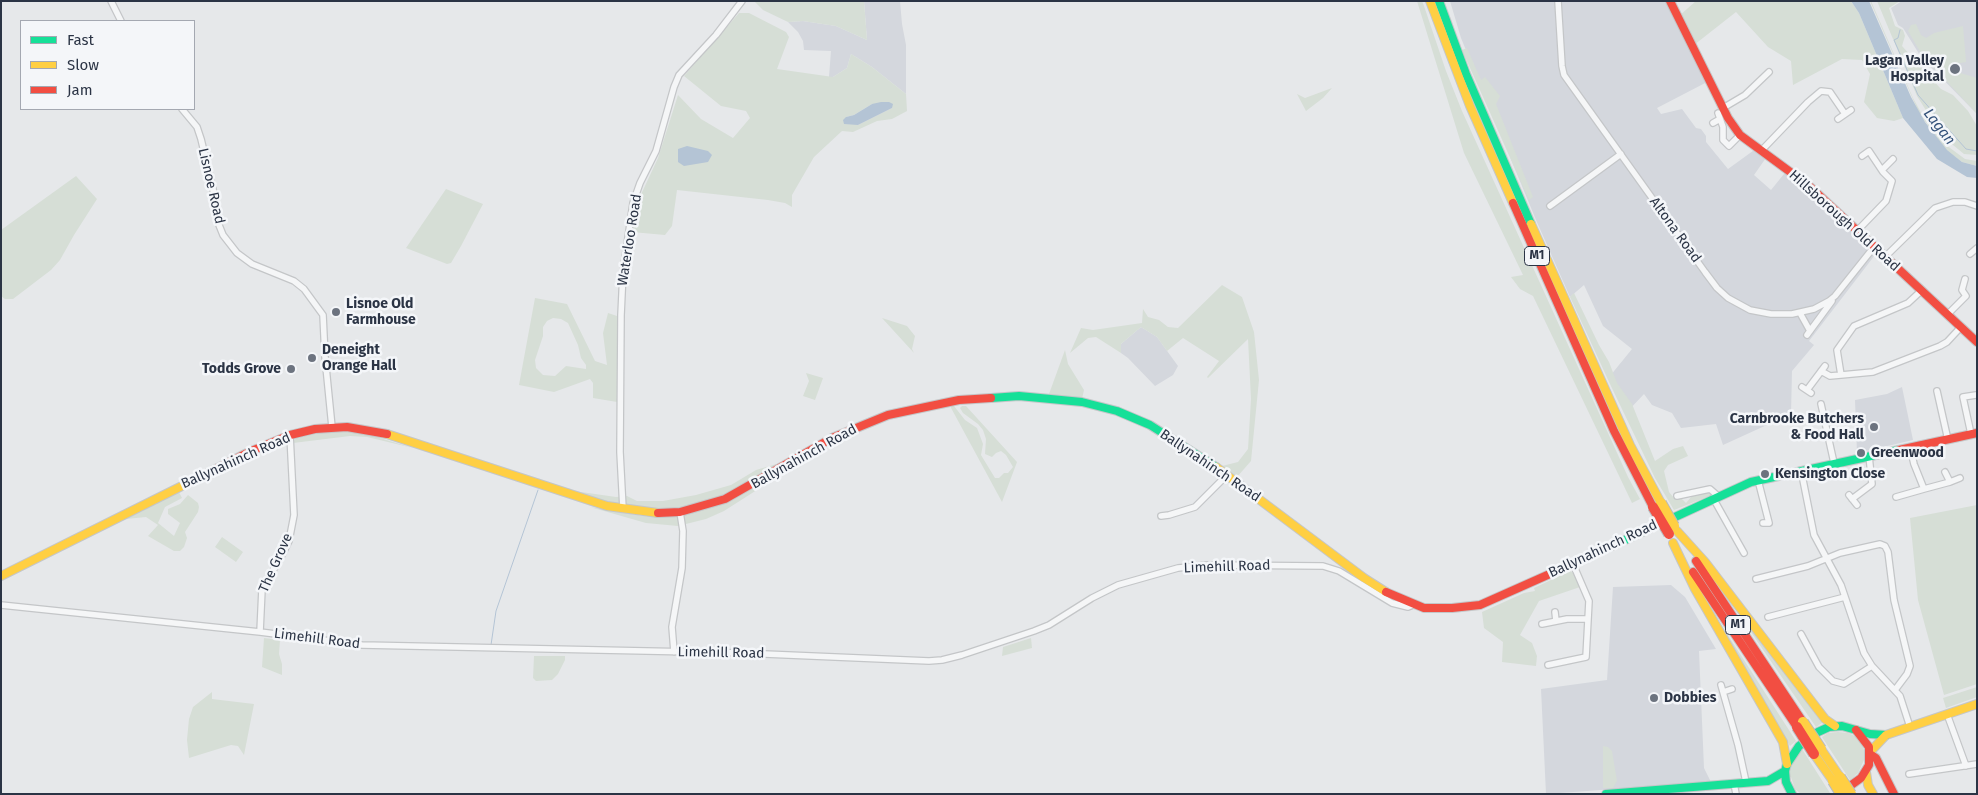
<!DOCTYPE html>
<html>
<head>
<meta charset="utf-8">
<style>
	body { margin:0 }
	#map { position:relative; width:1978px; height:795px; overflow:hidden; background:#e6e8ea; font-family:"Fira Sans",sans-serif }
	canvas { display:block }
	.frame { position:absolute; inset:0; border:2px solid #2b3445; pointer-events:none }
	.legend { position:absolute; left:20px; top:20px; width:175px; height:90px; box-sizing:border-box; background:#f4f6f9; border:1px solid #a4a8b1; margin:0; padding:6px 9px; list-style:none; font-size:15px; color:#2b3445 }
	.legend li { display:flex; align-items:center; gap:10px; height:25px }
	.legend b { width:25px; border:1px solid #a4a8b1 }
</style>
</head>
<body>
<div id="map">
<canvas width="1978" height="795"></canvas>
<div class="frame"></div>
<ul class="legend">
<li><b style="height:6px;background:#16e098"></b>Fast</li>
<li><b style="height:6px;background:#ffcf43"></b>Slow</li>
<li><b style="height:6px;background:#f24e42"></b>Jam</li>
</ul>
</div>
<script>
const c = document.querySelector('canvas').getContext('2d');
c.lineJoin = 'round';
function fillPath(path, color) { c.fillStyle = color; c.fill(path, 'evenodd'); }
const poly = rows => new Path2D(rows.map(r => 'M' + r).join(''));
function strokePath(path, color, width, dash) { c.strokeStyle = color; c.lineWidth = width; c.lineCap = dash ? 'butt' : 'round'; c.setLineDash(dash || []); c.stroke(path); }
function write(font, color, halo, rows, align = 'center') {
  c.font = font + ' "Fira Sans",sans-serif'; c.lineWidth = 5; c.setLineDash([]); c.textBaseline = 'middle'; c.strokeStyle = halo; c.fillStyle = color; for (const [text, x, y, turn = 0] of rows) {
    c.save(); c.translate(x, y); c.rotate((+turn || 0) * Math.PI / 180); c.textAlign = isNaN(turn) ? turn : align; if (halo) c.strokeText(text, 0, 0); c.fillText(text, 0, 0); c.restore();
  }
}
fillPath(poly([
	[864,1,900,1,902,24,906,45,906,94,872,67,851,54,847,68,833,77,829,77,831,51,804,50,803,41,798,32,788,22,803,21,836,26,867,40],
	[1450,1,1670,1,1709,81,1657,108,1661,114,1682,109,1696,128,1701,129,1706,136,1706,142,1728,169,1757,148,1768,155,1754,175,1771,190,1788,169,1878,251,1809,341,1814,345,1792,371,1791,414,1723,445,1716,424,1681,428,1672,413,1652,405,1644,394,1627,412,1610,376,1632,349,1603,326,1584,285,1570,297,1536,220,1461,38],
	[1902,1,1977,1,1977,114,1921,57,1903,28,1898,25,1891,8],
	[1141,327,1157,337,1178,366,1173,375,1155,386,1128,358,1121,353,1121,344],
	[1902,387,1913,440,1857,453,1855,400,1887,394],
	[1671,585,1685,597,1716,649,1699,651,1704,768,1711,782,1546,794,1541,689,1607,680,1613,587]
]), '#d4d7dd');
fillPath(poly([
	[754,1,864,1,867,40,836,26,803,21,788,22,763,10],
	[1417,1,1422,1,1424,6,1446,71,1462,111,1628,477,1640,499,1632,503,1533,296,1520,289,1511,277,1523,275,1464,153],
	[1696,1,1851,1,1859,13,1903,118,1894,121,1877,118,1864,102,1870,74,1862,60,1842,59,1793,85,1791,61,1768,47,1736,12,1694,45,1679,16],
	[1870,1,1871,1,1913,98,1924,118,1946,145,1965,159,1977,161,1977,166,1962,162,1946,150,1919,113],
	[1877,1,1900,1,1889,8,1895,26,1903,30,1905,36,1902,46,1941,89,1953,95,1968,111,1977,126,1977,155,1964,154,1942,136,1917,96],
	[739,13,749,13,786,32,789,37,777,69,833,77,847,68,851,54,872,67,906,94,907,111,892,119,877,121,853,132,842,131,814,157,792,195,792,207,785,203,768,200,677,190,672,226,665,235,632,232,638,201,658,158,678,95,701,119,733,138,750,118,746,111,721,106,684,76],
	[872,104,892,108,858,125,846,117,854,115],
	[1916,24,1921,35,1926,38,1934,33,1963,26,1966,62,1954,64,1953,68,1957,72,1977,78,1977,114,1922,55,1908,31,1911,25],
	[1467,48,1481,80,1485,77,1500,96,1496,104,1533,197,1529,200,1462,50],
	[1332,88,1323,98,1306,111,1297,94,1305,98],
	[76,176,97,199,74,235,60,260,51,270,13,299,5,299,1,296,1,230],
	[446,189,483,204,461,246,451,263,447,264,406,248],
	[1222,285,1242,297,1254,332,1259,380,1251,461,1237,477,1222,466,1238,462,1248,449,1251,399,1248,339,1208,378,1207,377,1219,361,1183,338,1167,351,1157,337,1141,327,1121,344,1121,353,1096,337,1088,338,1070,353,1081,328,1093,330,1142,323,1143,309,1148,317,1159,320,1168,327,1178,328],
	[1574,293,1599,345,1609,362,1617,383,1632,404,1655,461,1673,449,1683,446,1688,456,1668,465,1664,471,1669,492,1674,498,1681,498,1686,503,1692,496,1710,492,1712,495,1674,510,1655,478,1610,384,1570,297],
	[535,298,567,304,595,361,607,365,603,333,608,313,617,316,617,402,593,398,593,383,590,379,554,392,519,385],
	[553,318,561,319,568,323,578,345,581,358,586,365,586,369,566,366,555,376,543,375,536,368,535,360,543,336,543,327,547,321],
	[882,318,907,326,915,336,912,349,914,353],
	[1065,350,1068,364,1084,390,1082,399,1049,394],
	[806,373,823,378,815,400,803,396,809,381],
	[950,406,954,406,965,420,977,428,983,444,981,455,995,478,999,478,1004,473,1008,473,1013,467,1006,455,1001,451,996,453,992,457,985,454,986,439,983,430,978,424,963,413,960,408,962,406,966,406,1017,462,1002,502],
	[347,431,370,435,413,448,367,437,350,436,293,443,295,438,309,434],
	[780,463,731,492,696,505,676,509,655,510,606,503,567,490,616,497,627,496,637,501,663,501,696,495,731,485,756,470],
	[785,472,724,511,706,519,678,526,646,523,590,507,643,516,669,517,689,514,727,502],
	[179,492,182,498,165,507,158,523,174,536,180,523,168,514,168,509,180,504,188,495,198,503,199,507,198,512,185,532,187,538,184,547,180,551,174,551,148,536,158,525,146,517,126,519],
	[1977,505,1977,684,1944,695,1918,600,1910,518],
	[222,537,243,552,236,562,215,547],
	[1570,571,1573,573,1580,587,1539,601,1520,635,1532,643,1537,656,1536,666,1502,662,1503,642,1484,628,1482,612,1524,593,1535,591,1534,588],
	[1722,590,1822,723,1816,727],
	[1708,604,1796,741,1790,746,1763,698],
	[264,638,280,640,279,654,282,664,282,675,262,667],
	[1031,638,1032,648,1002,656,1003,647],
	[534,656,565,656,565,660,558,674,552,680,536,681,533,678],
	[1977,687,1977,697,1946,708,1943,698],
	[212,692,212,699,254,704,244,755,238,746,231,745,189,758,187,740,189,719,193,707],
	[1838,732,1848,733,1857,737,1863,744,1862,745,1865,752,1864,760,1858,773,1850,780,1822,737,1828,733],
	[1603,746,1608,747,1612,751,1617,781,1613,788,1603,788],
	[1802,749,1830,793,1801,794,1795,789,1791,777,1788,777,1790,768]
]), '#d6ded6');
fillPath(poly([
	[1851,1,1869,1,1911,97,1925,122,1947,150,1962,162,1977,166,1977,178,1967,177,1937,159,1903,118,1859,13],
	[881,102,889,102,893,104,892,108,858,125,844,124,843,120,846,117,854,115,872,104],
	[687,146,708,151,712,155,708,162,684,166,678,162,678,149]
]), '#b4c4d5');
strokePath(poly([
	[1900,30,1898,38,1894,40,1918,95,1966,149,1977,151],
	[491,645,496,611,538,490]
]), '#b4c4d5', 1);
const street = poly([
	[111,1,121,21],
	[1558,1,1562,66,1564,75,1705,272,1717,288,1728,298,1750,310,1771,314,1792,314,1814,309,1829,301,1835,296,1874,247],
	[1723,108,1745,95,1769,72],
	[182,109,197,127,201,139,213,189,219,225,223,235,237,253,252,264,294,281,304,289,323,315,325,357,332,427],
	[1718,113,1723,127,1723,140,1729,146,1740,135],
	[1838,119,1851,110],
	[1713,123,1720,119],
	[1761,151,1808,102,1821,91,1830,92,1845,114],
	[1882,170,1893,159],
	[1550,206,1621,154],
	[1857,231,1886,201,1892,181,1883,172,1869,151,1862,156],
	[1970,254,1977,248],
	[1885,257,1935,208,1953,202,1965,202,1977,206],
	[1921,291,1908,303,1854,326,1837,350,1841,375,1873,372,1940,346,1947,342,1960,328],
	[1800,313,1810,331],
	[1947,315,1966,296,1962,290,1965,279],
	[1807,335,1832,301],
	[1821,371,1830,376,1841,375],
	[1802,387,1811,393],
	[1807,390,1825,366],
	[1937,391,1948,440],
	[1821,404,1834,463],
	[1971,434,1963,397,1976,395],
	[1801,470,1814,535,1841,585,1864,653,1872,666,1900,696,1910,727],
	[1945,472,1950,482],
	[1758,480,1769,523,1763,523],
	[1924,489,1950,482,1960,478],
	[1849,495,1857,505],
	[1677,496,1710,489,1718,496],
	[1896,497,1924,489,1914,464,1910,447],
	[1713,498,1744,553],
	[1852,499,1872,484,1869,456],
	[623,509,620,452,621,315,623,272,633,203,640,183,656,151,674,87,679,75,716,35,742,1],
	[1161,516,1169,515,1195,507,1227,475],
	[1756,579,1808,566,1840,553,1880,544,1885,546,1888,552,1894,600,1910,666,1907,674,1895,690],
	[1,605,260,632,362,645,741,653,929,661,942,660,962,655,1034,631,1049,625,1092,598,1118,585,1178,568,1208,565,1323,566,1339,571,1392,603,1408,607,1413,605],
	[1555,612,1556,621],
	[1768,617,1845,597],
	[1542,624,1567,619,1587,619],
	[260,632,262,589,281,557,289,541,294,515,290,435],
	[1801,634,1819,667,1833,681,1844,684,1872,666],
	[674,652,672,627,682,568,683,531,680,512],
	[1548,665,1586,657,1589,601,1573,564],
	[1721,685,1738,745,1746,782],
	[1723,692,1732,689],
	[1947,714,1966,766],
	[1909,774,1977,764],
	[1734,783,1736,794]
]);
const fast = poly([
	[1439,1,1466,74,1531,224],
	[991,398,1019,396,1082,402,1117,411,1150,425,1216,467],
	[1588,557,1751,482,1899,450],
	[1606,794,1768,781,1785,771],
	[1792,794,1786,782,1785,771,1787,764,1799,746,1818,732,1829,727,1842,726,1870,734,1886,735]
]);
const slow = poly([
	[1430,1,1470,106,1513,203],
	[1531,224,1630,445,1661,503],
	[387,434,607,506,658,513],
	[1216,467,1364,578,1386,592],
	[1677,531,1705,562,1825,719,1835,726],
	[1673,543,1695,589,1783,742,1787,764],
	[1,576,200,477],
	[1821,749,1840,777],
	[1870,752,1886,735,1977,704],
	[1814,754,1833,781],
	[1866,772,1868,785,1873,794]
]);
const jam = poly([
	[1670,1,1728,118,1740,135,1808,185,1977,342],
	[1513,203,1614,431,1653,507],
	[1899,450,1977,433],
	[200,477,249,452,290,435,315,429,347,427,387,434],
	[658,513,680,512,725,499,832,438,888,415,959,400,991,398],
	[1696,561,1803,722],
	[1693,572,1797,727],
	[1386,592,1424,608,1452,608,1480,605,1588,557],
	[1870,754,1876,758,1894,794],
	[1843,791,1861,778,1869,765,1869,747,1856,730]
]);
strokePath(street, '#c4c6c8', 8);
strokePath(fast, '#c4c6c8', 10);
strokePath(slow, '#c4c6c8', 10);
strokePath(jam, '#c4c6c8', 10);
strokePath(street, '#f5f6f7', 5.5);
strokePath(fast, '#16e098', 8);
strokePath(slow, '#ffcf43', 8);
strokePath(jam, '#f24e42', 8);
const slowBridge = poly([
	[1661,503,1674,526],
	[1803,722,1821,749],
	[1840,777,1851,794],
	[1833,781,1841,794]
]);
const jamBridge = poly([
	[1653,507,1669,534],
	[1797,727,1814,754]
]);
strokePath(slowBridge, '#b8bbbf', 12, []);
strokePath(jamBridge, '#b8bbbf', 12, []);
strokePath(slowBridge, '#ffcf43', 10);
strokePath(jamBridge, '#f24e42', 10);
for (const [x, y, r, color] of [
	[1955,69,6,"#6c737f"],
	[336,312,5,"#6c737f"],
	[312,358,5,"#6c737f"],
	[291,369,5,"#6c737f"],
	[1874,427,5,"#6c737f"],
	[1861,453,5,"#6c737f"],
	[1765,474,5,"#6c737f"],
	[1654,698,5,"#6c737f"]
]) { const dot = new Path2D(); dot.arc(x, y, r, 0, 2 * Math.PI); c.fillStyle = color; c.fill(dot); strokePath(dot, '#f4f6f9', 2); }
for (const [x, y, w] of [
	[1537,256,25],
	[1738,625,25]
]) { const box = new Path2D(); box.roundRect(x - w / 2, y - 9.5, w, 19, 4); c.fillStyle = '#f4f6f9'; c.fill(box); strokePath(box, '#2b3445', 1); }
write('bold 12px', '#2b3445', null, [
	["M1",1537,256],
	["M1",1738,625]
]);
write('bold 14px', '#2b3445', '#f4f6f9', [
	["Lagan Valley",1944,61,"right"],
	["Hospital",1944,77,"right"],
	["Lisnoe Old",346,304],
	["Farmhouse",346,320],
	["Deneight",322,350],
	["Orange Hall",322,366],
	["Todds Grove",281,369,"right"],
	["Carnbrooke Butchers",1864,419,"right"],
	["& Food Hall",1864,435,"right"],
	["Greenwood",1871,453],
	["Kensington Close",1775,474],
	["Dobbies",1664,698]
], 'left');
write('14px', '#2b3445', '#f4f6f9', [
	["Lisnoe Road",211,186,77],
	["Hillsborough Old Road",1844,221,42],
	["Altona Road",1675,230,54],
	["Waterloo Road",630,240,-81],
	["Ballynahinch Road",804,457,-29],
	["Ballynahinch Road",236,461,-24],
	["Ballynahinch Road",1210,466,34],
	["Ballynahinch Road",1603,549,-25],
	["The Grove",276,563,-66],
	["Limehill Road",1227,567,-2],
	["Limehill Road",317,639,7],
	["Limehill Road",721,653,1]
]);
write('italic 15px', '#34527a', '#f4f6f9', [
	["Lagan",1939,127,52]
]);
</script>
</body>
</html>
